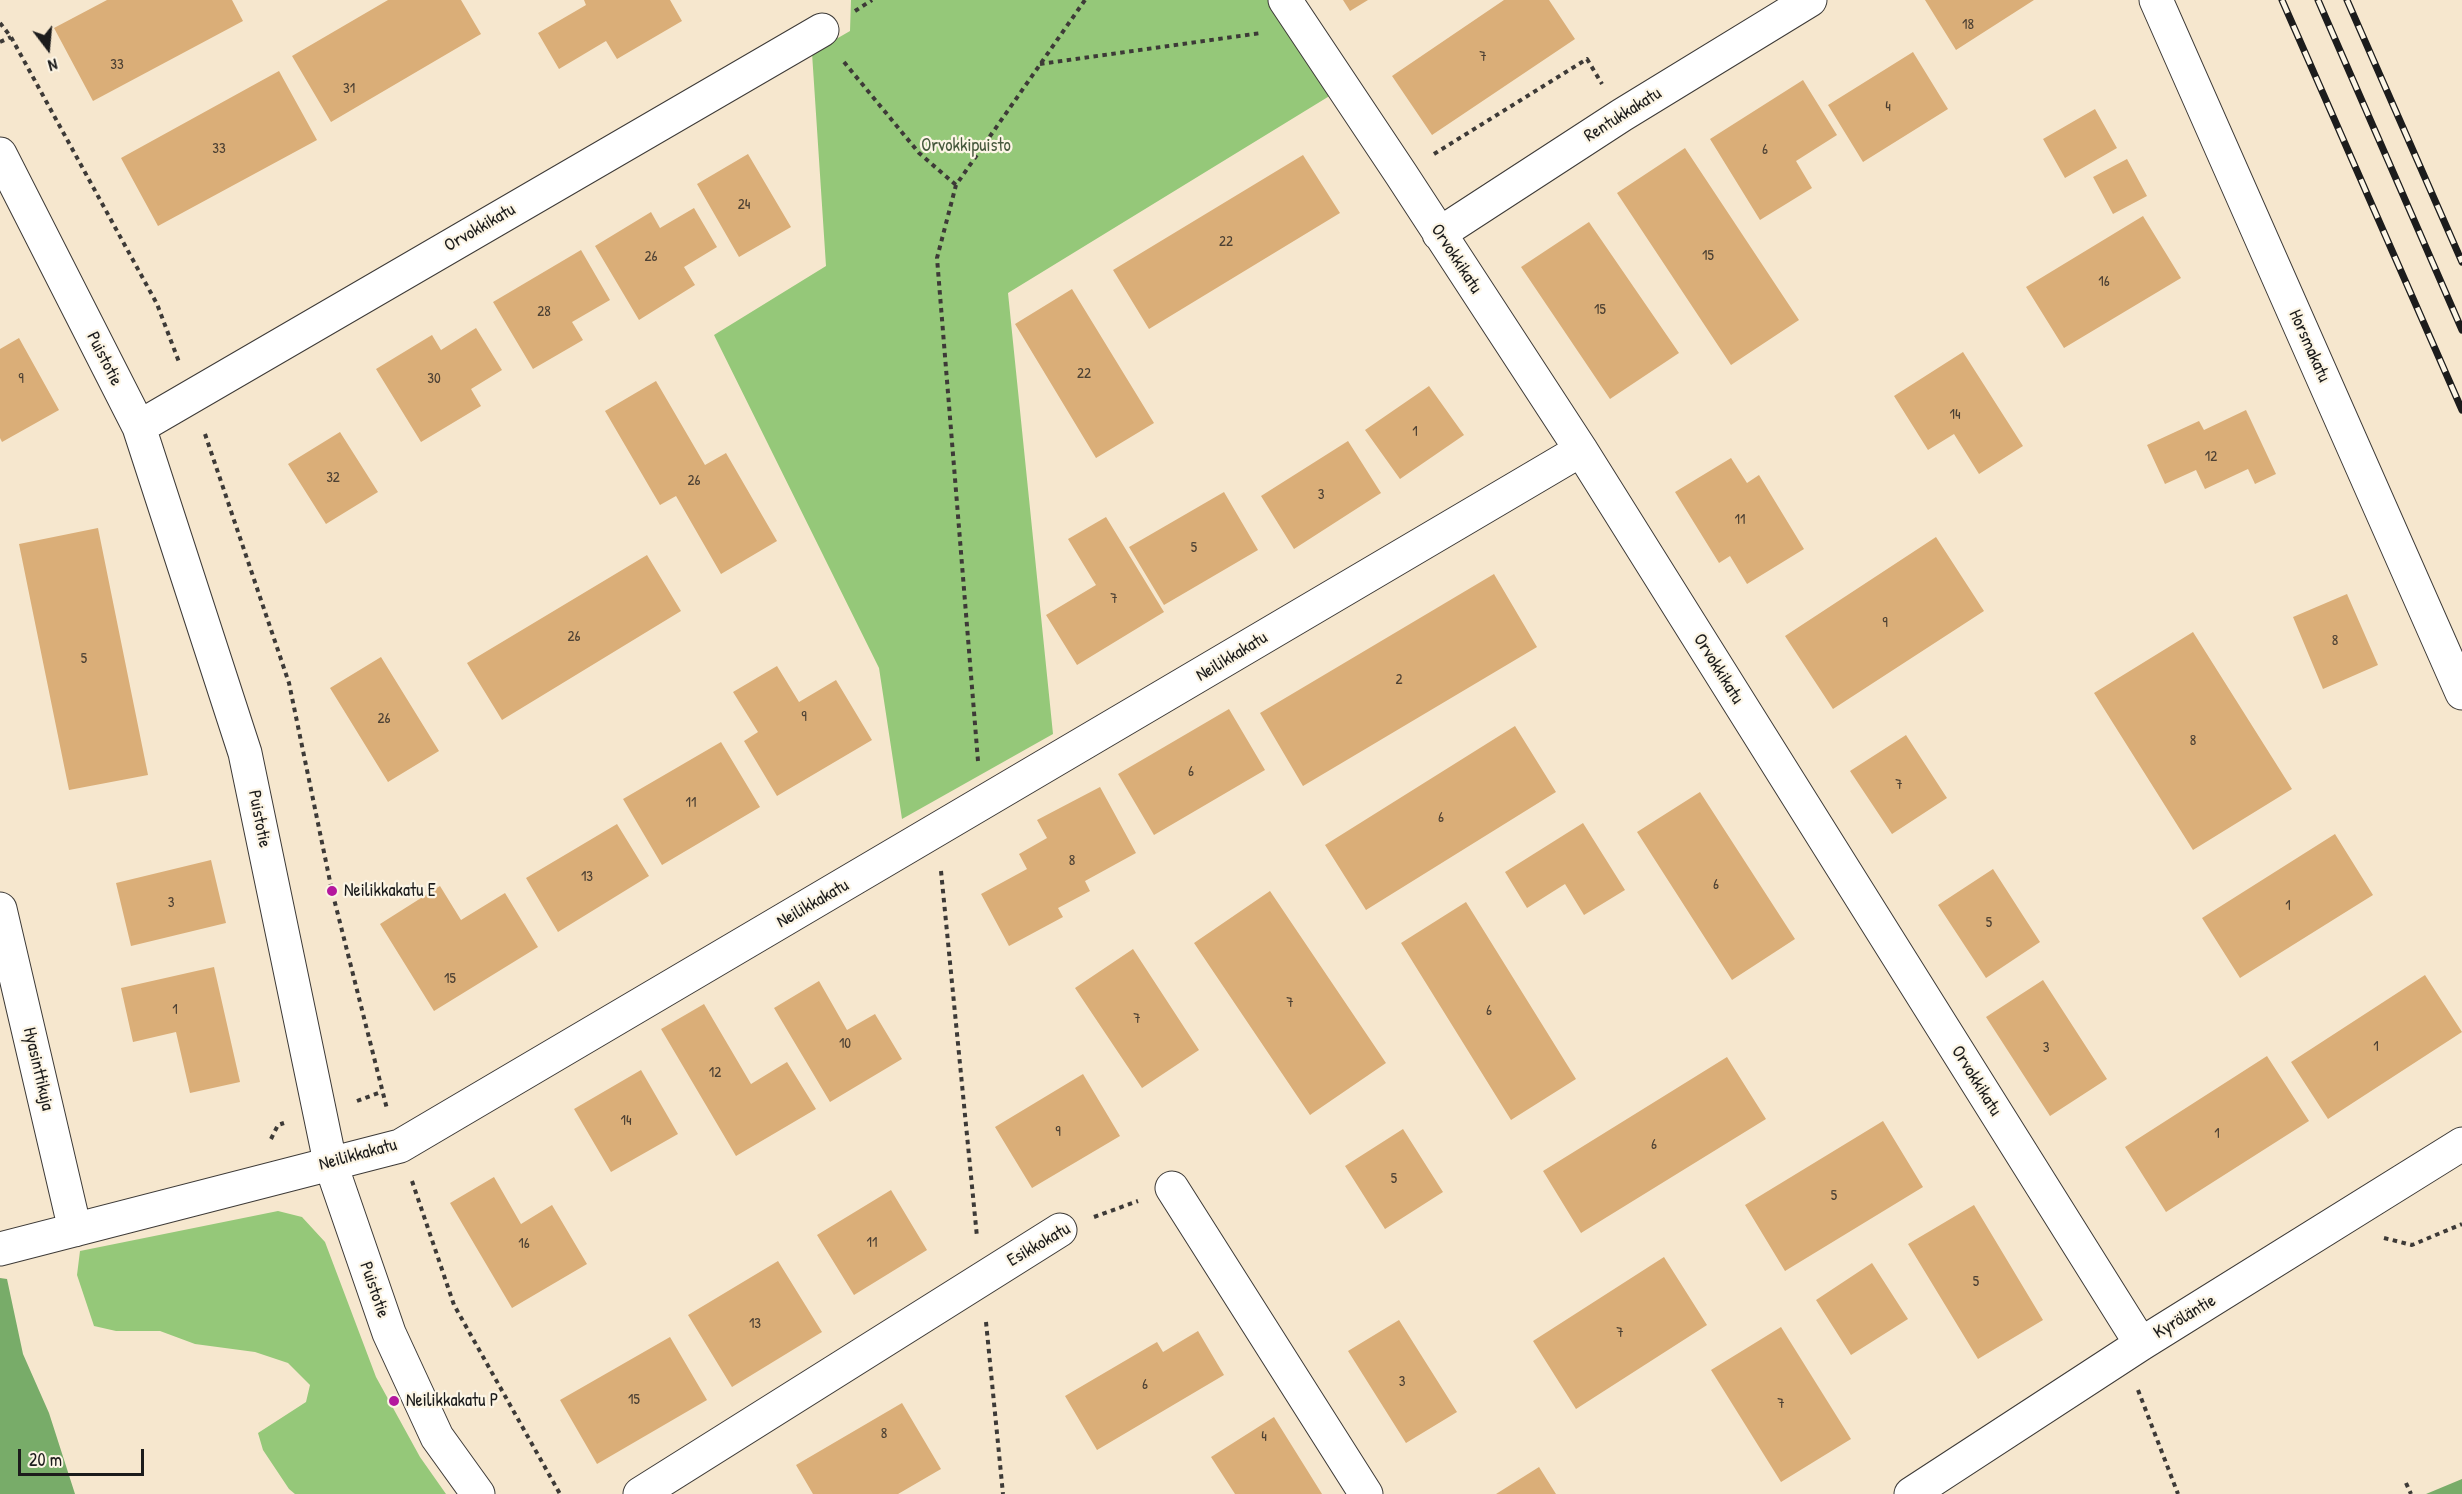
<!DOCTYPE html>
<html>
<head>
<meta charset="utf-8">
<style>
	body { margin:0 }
	#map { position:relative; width:2462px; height:1494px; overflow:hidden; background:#f6e7ce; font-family:"Patrick Hand",sans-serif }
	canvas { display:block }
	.north { position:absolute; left:18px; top:18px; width:60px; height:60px; -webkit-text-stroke:4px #fcf5e5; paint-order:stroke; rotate:164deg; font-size:16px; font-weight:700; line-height:24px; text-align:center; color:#1c1c1c }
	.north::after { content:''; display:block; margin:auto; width:21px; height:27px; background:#1c1c1c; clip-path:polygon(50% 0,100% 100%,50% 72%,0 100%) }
	.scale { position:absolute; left:18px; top:1449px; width:126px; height:27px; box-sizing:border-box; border:3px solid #1c1c1c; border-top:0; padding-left:8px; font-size:18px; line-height:21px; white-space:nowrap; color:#1c1c1c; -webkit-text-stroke:4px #fcf5e5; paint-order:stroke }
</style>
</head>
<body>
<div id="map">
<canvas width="2462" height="1494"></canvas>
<div class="north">N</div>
<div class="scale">20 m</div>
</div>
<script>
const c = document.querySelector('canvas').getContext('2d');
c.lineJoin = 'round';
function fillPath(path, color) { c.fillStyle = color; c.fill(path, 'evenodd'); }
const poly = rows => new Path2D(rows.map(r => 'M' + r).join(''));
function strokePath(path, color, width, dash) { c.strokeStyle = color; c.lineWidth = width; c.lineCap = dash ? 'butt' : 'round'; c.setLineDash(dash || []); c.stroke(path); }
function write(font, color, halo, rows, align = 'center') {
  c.font = font + ' "Patrick Hand",sans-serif'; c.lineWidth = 4.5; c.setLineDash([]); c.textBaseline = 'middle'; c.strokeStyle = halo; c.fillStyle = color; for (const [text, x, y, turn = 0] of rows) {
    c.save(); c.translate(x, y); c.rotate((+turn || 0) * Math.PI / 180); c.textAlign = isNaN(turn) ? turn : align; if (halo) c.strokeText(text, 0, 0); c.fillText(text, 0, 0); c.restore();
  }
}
fillPath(poly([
	[851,0,1273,0,1336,92,1008,293,1053,734,902,819,879,668,714,335,826,266,812,53,850,31],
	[278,1211,302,1217,325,1242,376,1377,420,1457,446,1494,295,1494,289,1489,263,1450,258,1433,306,1402,310,1385,288,1363,255,1352,195,1344,160,1331,116,1331,94,1326,77,1275,80,1251]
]), '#95c879');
fillPath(poly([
	[0,1278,7,1279,23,1354,49,1413,75,1494,0,1494],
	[2462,1479,2462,1494,2426,1494]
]), '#78ac69');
fillPath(poly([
	[107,0,232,0,243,21,93,101,54,28],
	[388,0,461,0,481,34,331,122,292,56],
	[584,0,670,0,682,21,617,59,606,41,559,69,538,33,586,5],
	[1343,0,1368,0,1350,11],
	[1504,0,1549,0,1575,39,1432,135,1392,76],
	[1925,0,2034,0,1956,50],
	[1913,52,1948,109,1863,162,1828,105],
	[279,71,317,140,158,226,121,158],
	[1803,80,1837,135,1796,161,1812,188,1760,220,1710,139],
	[2095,109,2117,148,2065,178,2043,139],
	[1685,148,1799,320,1731,365,1617,193],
	[748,154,791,227,739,257,697,184],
	[1303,155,1340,213,1149,329,1113,270],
	[2127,159,2147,196,2113,214,2093,177],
	[694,208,717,247,684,267,695,285,639,320,595,246,651,212,660,228],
	[2143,216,2181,278,2064,348,2026,287],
	[1589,222,1679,353,1610,399,1521,267],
	[581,250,610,300,572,322,583,340,533,369,493,302],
	[1072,289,1154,423,1096,458,1015,324],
	[476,328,502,370,471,389,481,406,421,442,376,369,432,335,441,350],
	[19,338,59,410,2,442,0,438,0,349],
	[1963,352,2023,446,1979,474,1954,434,1928,450,1894,396],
	[656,381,705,465,726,453,777,541,721,574,676,496,660,505,605,411],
	[1429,386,1464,435,1400,479,1365,430],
	[2246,410,2276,474,2255,484,2248,469,2205,489,2196,470,2165,484,2147,445,2199,421,2204,430],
	[340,432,378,492,326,524,288,464],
	[1348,441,1381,493,1294,549,1261,496],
	[1731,458,1747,483,1759,475,1804,549,1747,584,1730,556,1719,563,1675,492],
	[1224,492,1258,550,1164,605,1129,547],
	[1106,517,1164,612,1077,665,1046,615,1096,585,1068,539],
	[98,528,148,775,69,790,19,544],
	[1936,537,1984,611,1833,709,1785,636],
	[647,555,681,611,502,720,467,663],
	[1494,574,1537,647,1303,786,1260,713],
	[2347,594,2378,665,2323,689,2293,617],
	[2193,632,2292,789,2193,850,2094,693],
	[381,657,439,751,388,782,330,688],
	[777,666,799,702,836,680,872,740,777,796,744,741,758,732,733,692],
	[1229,709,1265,770,1154,835,1118,774],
	[1515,726,1556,792,1366,910,1325,845],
	[1906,735,1947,798,1892,834,1850,771],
	[721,742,760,807,662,865,623,799],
	[1100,787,1136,853,1085,881,1090,891,1058,908,1063,917,1009,946,981,894,1027,869,1019,854,1047,838,1037,820],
	[1700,792,1795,939,1732,980,1637,832],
	[1583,823,1625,890,1584,915,1565,884,1527,908,1505,872],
	[617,824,649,876,558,932,526,878],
	[2335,834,2373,895,2240,978,2202,918],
	[211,860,226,923,131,946,116,883],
	[1993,869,2040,942,1986,978,1938,905],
	[440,886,461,920,505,893,538,947,434,1011,380,924],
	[1270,891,1386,1063,1310,1115,1194,943],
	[1466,902,1576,1079,1511,1120,1401,943],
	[1133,949,1199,1050,1142,1088,1075,988],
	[214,967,240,1082,190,1093,176,1032,133,1042,121,988],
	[2425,975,2462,1032,2328,1119,2291,1062],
	[2043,980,2107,1079,2050,1116,1986,1017],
	[819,981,847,1030,875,1014,902,1059,830,1102,774,1008],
	[704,1004,751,1084,787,1062,816,1109,736,1156,661,1029],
	[2267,1056,2309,1121,2166,1212,2125,1147],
	[1727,1057,1766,1119,1581,1233,1543,1171],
	[641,1070,678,1134,611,1172,574,1109],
	[1083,1074,1120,1136,1032,1188,995,1127],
	[1883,1121,1923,1187,1785,1271,1745,1205],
	[1403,1129,1443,1192,1385,1229,1345,1166],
	[494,1177,521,1224,552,1205,587,1264,512,1308,450,1203],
	[891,1190,927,1250,854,1295,817,1235],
	[1974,1205,2043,1320,1978,1359,1908,1244],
	[1664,1257,1707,1325,1576,1409,1533,1341],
	[778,1261,822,1332,732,1387,688,1315],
	[1872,1263,1908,1319,1851,1355,1816,1300],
	[1399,1320,1457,1412,1406,1443,1348,1351],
	[1781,1327,1851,1439,1781,1482,1711,1370],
	[1198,1331,1224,1375,1097,1450,1065,1396,1157,1342,1163,1352],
	[670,1337,707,1400,597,1464,560,1400],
	[902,1403,941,1469,898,1494,813,1494,796,1465],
	[1274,1417,1322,1494,1235,1494,1211,1457],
	[1539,1467,1556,1494,1496,1494]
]), '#daae78');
const minor = poly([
	[1285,0,1401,174,1581,450,2141,1344],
	[2156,0,2462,693],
	[0,154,139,427,245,753,330,1162,389,1333,437,1437,478,1494],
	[1439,234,1622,115,1810,0],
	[139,427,822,30],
	[0,909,75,1230],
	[1172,1188,1366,1494],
	[0,1249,400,1146,1581,450],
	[640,1494,1060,1230],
	[1911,1494,2141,1344,2462,1144]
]);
strokePath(minor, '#3d3a37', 35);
strokePath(poly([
	[855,11,872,0],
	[0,23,11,37,157,304,179,362],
	[0,42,11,37],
	[844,62,919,153,956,185],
	[1040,64,1261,33],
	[1434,154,1587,59,1602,84],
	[205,434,289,683,332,891,387,1109],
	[978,761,937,258,956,185,1085,0],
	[941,871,977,1237],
	[357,1101,381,1092],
	[271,1139,278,1125,284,1123],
	[412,1181,454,1305,560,1494],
	[1094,1217,1138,1201],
	[2384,1238,2412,1245,2462,1224],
	[986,1322,1003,1494],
	[2138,1390,2178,1494],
	[2406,1483,2411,1494]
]), '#3d3a37', 4, [4.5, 4.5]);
strokePath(minor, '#fff', 33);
const rail = poly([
	[2282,0,2462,410],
	[2318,0,2462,330],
	[2347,0,2462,262]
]);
strokePath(rail, '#1c1c1c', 7);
strokePath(rail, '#fcf5e5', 4.5, [14]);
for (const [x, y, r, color] of [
	[332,891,6,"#b5179e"],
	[394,1401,6,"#b5179e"]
]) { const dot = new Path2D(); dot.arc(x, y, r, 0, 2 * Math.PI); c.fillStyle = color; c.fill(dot); strokePath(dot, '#fcf5e5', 2); }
write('15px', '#4c4033', null, [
	["18",1968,25],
	["7",1483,57],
	["33",117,65],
	["31",349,89],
	["4",1888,107],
	["33",219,149],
	["6",1765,150],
	["24",744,205],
	["22",1226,242],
	["15",1708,256],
	["26",651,257],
	["16",2104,282],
	["15",1600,310],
	["28",544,312],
	["22",1084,374],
	["9",21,379],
	["30",434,379],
	["14",1955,415],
	["1",1415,432],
	["12",2211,457],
	["32",333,478],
	["26",694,481],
	["3",1321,495],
	["11",1740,520],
	["5",1194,548],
	["7",1114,599],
	["9",1885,623],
	["26",574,637],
	["8",2335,641],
	["5",84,659],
	["2",1399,680],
	["9",804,717],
	["26",384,719],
	["8",2193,741],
	["6",1191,772],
	["7",1899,785],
	["11",691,803],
	["6",1441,818],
	["8",1072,861],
	["13",587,877],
	["6",1716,885],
	["3",171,903],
	["1",2288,906],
	["5",1989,923],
	["15",450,979],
	["7",1290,1003],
	["1",175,1010],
	["6",1489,1011],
	["7",1137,1019],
	["10",845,1044],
	["1",2376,1047],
	["3",2046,1048],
	["12",715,1073],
	["14",626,1121],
	["9",1058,1132],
	["1",2217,1134],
	["6",1654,1145],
	["5",1394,1179],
	["5",1834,1196],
	["11",872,1243],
	["16",524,1244],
	["5",1976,1282],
	["13",755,1324],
	["7",1620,1333],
	["3",1402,1382],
	["6",1145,1385],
	["15",634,1400],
	["7",1781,1404],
	["8",884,1434],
	["4",1264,1437]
]);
write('18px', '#1c1c1c', '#fcf5e5', [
	["Rentukkakatu",1623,115,-32],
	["Orvokkikatu",480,228,-30],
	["Orvokkikatu",1456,259,57],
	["Horsmakatu",2309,346,66],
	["Puistotie",104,359,63],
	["Neilikkakatu",1232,657,-31],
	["Orvokkikatu",1718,669,58],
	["Puistotie",259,819,79],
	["Neilikkakatu",813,904,-30],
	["Hyasinttikuja",38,1069,77],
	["Orvokkikatu",1976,1081,58],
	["Neilikkakatu",358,1155,-15],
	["Esikkokatu",1039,1245,-30],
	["Puistotie",374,1290,71],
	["Kyröläntie",2185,1317,-31]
]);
write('18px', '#46583d', '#fcf5e5', [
	["Orvokkipuisto",966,146]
]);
write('18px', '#1c1c1c', '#fcf5e5', [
	["Neilikkakatu E",344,891],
	["Neilikkakatu P",406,1401]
], 'left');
</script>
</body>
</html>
